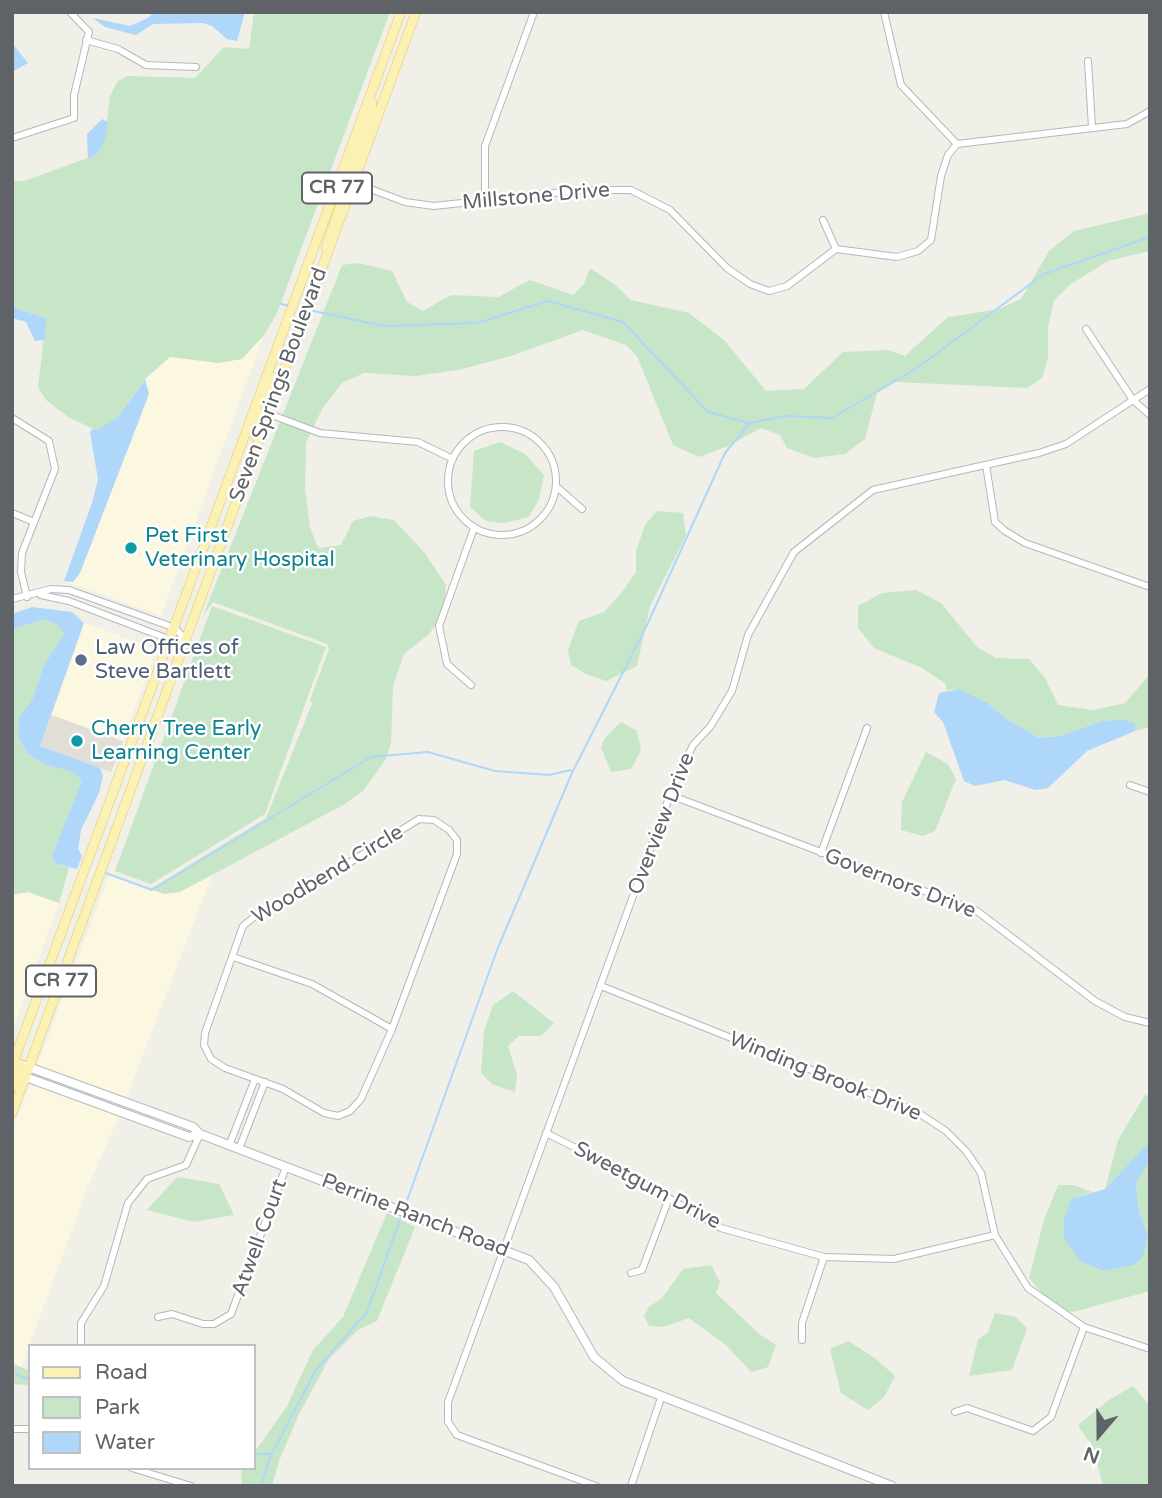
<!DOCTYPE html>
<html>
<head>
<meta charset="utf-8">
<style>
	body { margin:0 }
	#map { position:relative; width:1162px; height:1498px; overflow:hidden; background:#f0efe8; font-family:"Varela Round",sans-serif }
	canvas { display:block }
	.frame { position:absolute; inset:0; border:14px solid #5f6267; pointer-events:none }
	.legend { position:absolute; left:28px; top:1344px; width:228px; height:126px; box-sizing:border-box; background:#fff; border:2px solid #bfc0c2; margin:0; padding:9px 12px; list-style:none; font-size:21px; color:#5f6267 }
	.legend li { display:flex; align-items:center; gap:14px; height:35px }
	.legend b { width:35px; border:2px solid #bfc0c2 }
	.north { position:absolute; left:1064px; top:1400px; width:70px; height:70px; -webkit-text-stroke:5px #fff; paint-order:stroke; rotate:200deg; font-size:19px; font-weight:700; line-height:28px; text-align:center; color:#5f6267 }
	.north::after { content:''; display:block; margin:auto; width:24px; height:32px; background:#5f6267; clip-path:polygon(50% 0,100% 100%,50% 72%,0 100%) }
</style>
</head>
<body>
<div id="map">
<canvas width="1162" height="1498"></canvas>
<div class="frame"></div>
<ul class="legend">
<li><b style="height:9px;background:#faf1b3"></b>Road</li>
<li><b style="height:19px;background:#c7e6c7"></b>Park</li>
<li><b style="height:19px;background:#aed7fa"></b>Water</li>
</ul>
<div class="north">N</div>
</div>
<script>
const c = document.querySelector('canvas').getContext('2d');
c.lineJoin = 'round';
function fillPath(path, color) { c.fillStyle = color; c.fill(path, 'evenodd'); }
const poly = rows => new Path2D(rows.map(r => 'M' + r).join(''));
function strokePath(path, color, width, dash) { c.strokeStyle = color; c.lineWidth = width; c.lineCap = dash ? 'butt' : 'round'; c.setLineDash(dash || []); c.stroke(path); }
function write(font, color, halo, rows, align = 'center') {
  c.font = font + ' "Varela Round",sans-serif'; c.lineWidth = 5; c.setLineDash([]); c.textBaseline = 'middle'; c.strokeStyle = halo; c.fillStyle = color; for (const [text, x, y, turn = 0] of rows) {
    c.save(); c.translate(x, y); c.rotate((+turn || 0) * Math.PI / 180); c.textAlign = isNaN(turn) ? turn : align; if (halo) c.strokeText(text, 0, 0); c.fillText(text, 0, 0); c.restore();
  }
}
fillPath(poly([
	[264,335,161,616,69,583,80,573,112,482,131,443,148,394,145,379,170,357,218,362,242,359],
	[84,623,156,649,123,741,51,715],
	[114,863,114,875,164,894,180,892,212,875,126,1099,37,1066],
	[28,892,59,903,12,1032,12,895],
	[31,1084,119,1116,87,1189,21,1368,12,1363,12,1129]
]), '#fcf7e1');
fillPath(poly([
	[51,715,123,741,111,772,40,746]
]), '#e0ded6');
fillPath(poly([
	[254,12,390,12,277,313,264,335,242,359,218,363,170,357,143,381,118,417,98,431,68,417,46,400,38,387,46,318,12,307,12,181,24,181,96,155,104,144,110,96,118,81,127,76,195,78,224,47,249,49],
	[1150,213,1150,251,1108,261,1071,284,1054,300,1048,327,1048,359,1042,378,1027,388,896,382,877,393,865,439,845,454,814,458,787,448,780,435,761,428,728,446,699,457,673,445,637,356,626,345,583,330,511,356,458,370,415,376,364,373,342,383,322,409,306,443,305,489,310,527,318,548,341,545,353,521,370,516,394,520,424,552,446,585,444,613,429,634,404,654,393,686,391,743,386,759,363,791,343,805,180,892,164,894,141,886,152,888,266,818,312,704,310,700,329,649,327,644,213,602,203,616,342,265,358,263,392,271,407,302,423,311,451,295,498,297,530,280,573,295,584,284,590,268,614,284,631,300,689,313,724,340,766,391,804,389,843,352,888,350,905,356,948,317,999,309,1021,299,1049,251,1074,231],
	[500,442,525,454,544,475,539,499,529,517,504,523,486,521,470,507,474,451],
	[657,511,683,513,686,536,650,606,637,666,606,681,586,674,571,665,568,650,579,621,604,612,622,592,636,572,636,551,645,525],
	[916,590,941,603,978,648,996,658,1029,659,1045,678,1058,705,1093,710,1125,703,1150,674,1150,727,1135,731,1135,724,1102,721,1060,736,1039,738,1008,720,988,703,959,689,946,690,946,684,922,668,874,648,858,628,858,606,882,593],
	[212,606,326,647,265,814,151,884,115,871],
	[45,619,58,624,64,634,44,665,32,700,19,717,18,736,28,753,44,764,73,772,82,781,56,864,69,868,59,903,28,892,12,895,12,629],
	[621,722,637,731,641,750,631,769,611,772,601,747,605,738],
	[926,752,948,764,956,779,935,831,923,836,901,830,902,802],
	[513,991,554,1023,541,1036,519,1036,508,1046,517,1075,515,1092,492,1084,481,1073,484,1031,493,1005],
	[1145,1095,1150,1096,1150,1141,1105,1189,1118,1140],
	[1150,1161,1150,1291,1073,1312,1056,1309,1029,1278,1044,1220,1058,1185,1073,1185,1092,1192,1071,1199,1080,1261,1103,1271,1114,1268,1148,1236,1139,1212,1136,1183],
	[177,1177,219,1184,234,1215,194,1222,147,1210],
	[387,1213,415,1227,377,1321,358,1330,329,1359,299,1414,279,1461,272,1486,242,1486,241,1468,254,1468,254,1449,257,1449,287,1406,313,1350,343,1317],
	[711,1265,720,1282,716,1293,759,1334,776,1345,768,1367,751,1372,727,1346,689,1318,663,1327,649,1326,644,1317,648,1308,662,1298,683,1269],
	[995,1313,1016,1317,1027,1328,1012,1370,969,1376,978,1340,988,1332],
	[848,1341,875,1358,895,1376,884,1397,868,1410,841,1393,830,1349],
	[12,1363,30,1371,30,1385,12,1384,15,1375],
	[1133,1386,1150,1406,1150,1486,1103,1486,1093,1448,1078,1425,1109,1400]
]), '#c7e6c7');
fillPath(poly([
	[154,12,245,12,237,41,227,39,212,26,203,23,153,24,136,35,105,27,93,18,130,26,148,18],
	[12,43,28,63,14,71,12,71],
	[102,119,108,122,104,144,96,155,88,158,87,134],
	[12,307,46,318,45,340,35,341,26,322,12,318],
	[145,379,149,394,80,573,73,582,64,581,92,503,98,479,90,433,92,429,98,430,118,417],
	[32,607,72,612,84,623,40,746,100,768,103,776,99,793,81,830,78,849,82,856,77,869,56,864,52,856,82,781,73,772,44,764,27,753,18,736,19,717,32,700,44,665,64,634,58,625,45,619,12,629,12,614],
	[959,689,988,703,1008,720,1039,738,1060,736,1102,721,1124,720,1135,724,1135,731,1087,751,1048,788,1036,790,1004,780,975,786,964,781,943,722,934,712,939,693],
	[1150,1141,1150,1161,1136,1183,1139,1212,1148,1236,1143,1256,1134,1265,1103,1271,1080,1261,1064,1238,1064,1220,1071,1199,1105,1189]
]), '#aed7fa');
strokePath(poly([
	[281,304,290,306],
	[309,310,384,326,477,323,548,301,623,322,708,412,749,423],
	[103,872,152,890,371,757,428,752,495,771,549,775,571,770],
	[404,1209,497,950,572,773,647,625,725,453,750,423,786,416,832,418,917,368,1044,274,1150,237],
	[15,1374,30,1380],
	[254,1454,270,1454],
	[261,1486,269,1459,316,1370,367,1312,402,1214]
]), '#aed7fa', 2);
const street = poly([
	[884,12,901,85,957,144],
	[86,40,118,49,146,65,196,67],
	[1088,61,1092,127],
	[12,138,74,118,74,95,89,32,70,12],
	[352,182,405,202,434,206,582,190,631,190,670,210,727,268,750,284,769,291,787,286,836,249,897,257,918,251,931,240,941,176,948,155,957,144,1127,124,1150,111],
	[485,201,485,146,534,12],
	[823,220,836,249],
	[1086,329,1133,400,1150,415],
	[269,414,320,433,418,442,453,459],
	[12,418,49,441,55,469,22,553,21,572,27,597],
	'448 481a54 54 0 1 1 108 0a54 54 0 1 1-108 0Z',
	[986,465,995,522,1005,531,1025,543,1150,587],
	[557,487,582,509],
	[12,513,34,522],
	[41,595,69,601,171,640,186,640],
	[12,599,51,589,69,590,175,628,186,640],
	[471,685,447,664,439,626,474,528],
	[1130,785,1150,792],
	[670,795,977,911,1095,1001,1125,1017,1150,1023],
	[419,819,434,820,449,830,457,840,457,854,392,1029,361,1099,350,1111,338,1116,324,1113,283,1089,225,1068,211,1059,204,1045,205,1033,243,926,259,913,285,903,419,819],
	[821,853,867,728],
	[233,957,312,984,392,1029],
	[601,986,917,1112,946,1131,966,1151,981,1173,995,1235,1028,1288,1084,1327,1150,1349],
	[546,1133,618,1169,721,1228,824,1257,894,1259,995,1235],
	[229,1146,255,1079],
	[239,1149,265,1082],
	[631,1273,642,1270,669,1198],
	[158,1317,172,1314,203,1324,214,1324,231,1314,286,1167],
	[802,1340,802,1323,824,1257],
	[81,1344,81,1323,104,1286,128,1203,147,1179,186,1165,200,1134],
	[955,1412,967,1408,1033,1431,1051,1417,1084,1327],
	[12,1429,30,1429],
	[132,1468,191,1486],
	[596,1486,457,1435,448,1422,448,1402,670,795,693,745,710,727,732,691,748,635,794,552,873,490,1039,453,1066,444,1150,389],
	[631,1486,661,1398]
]);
const secondary = poly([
	[23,1065,193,1127,200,1134,529,1260,554,1287,594,1357,623,1381,892,1486],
	[12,1072,189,1137,200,1134]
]);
const primary = poly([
	[326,248,371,113,372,102],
	[269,414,266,401,274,377],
	[255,436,259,417,256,408],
	[12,1066,401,12],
	[12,1087,20,1064],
	[12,1113,416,12]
]);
strokePath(street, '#b5b7bb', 8);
strokePath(secondary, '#b6b9be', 10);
strokePath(primary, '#e9c868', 10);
strokePath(street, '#fff', 6);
strokePath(secondary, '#fff', 8);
strokePath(primary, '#faf1b3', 9);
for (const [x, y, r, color] of [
	[131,548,7,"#0f9aa8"],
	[81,660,7,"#5c6f8a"],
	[77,741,7,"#0f9aa8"]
]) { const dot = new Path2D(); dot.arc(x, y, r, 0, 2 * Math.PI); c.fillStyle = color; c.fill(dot); strokePath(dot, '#fff', 2.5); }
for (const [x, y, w] of [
	[337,188,70],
	[61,981,70]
]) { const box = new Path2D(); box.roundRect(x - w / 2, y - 15.5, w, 31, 5); c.fillStyle = '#fff'; c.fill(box); strokePath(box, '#5f6267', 2); }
write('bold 19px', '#5f6267', null, [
	["CR 77",337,188],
	["CR 77",61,981]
]);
write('21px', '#5f6267', '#fff', [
	["Millstone Drive",536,197,-5],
	["Seven Springs Boulevard",279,385,-70],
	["Overview Drive",662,824,-69],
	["Woodbend Circle",328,875,-31],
	["Governors Drive",900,884,21],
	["Winding Brook Drive",825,1077,22],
	["Sweetgum Drive",647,1186,28],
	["Perrine Ranch Road",415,1216,21],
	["Atwell Court",260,1238,-70]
]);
write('21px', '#0d838f', '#fff', [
	["Pet First",145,536],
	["Veterinary Hospital",145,560],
	["Cherry Tree Early",91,729],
	["Learning Center",91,753]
], 'left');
write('21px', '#4e5e75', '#fff', [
	["Law Offices of",95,648],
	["Steve Bartlett",95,672]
], 'left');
</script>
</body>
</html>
